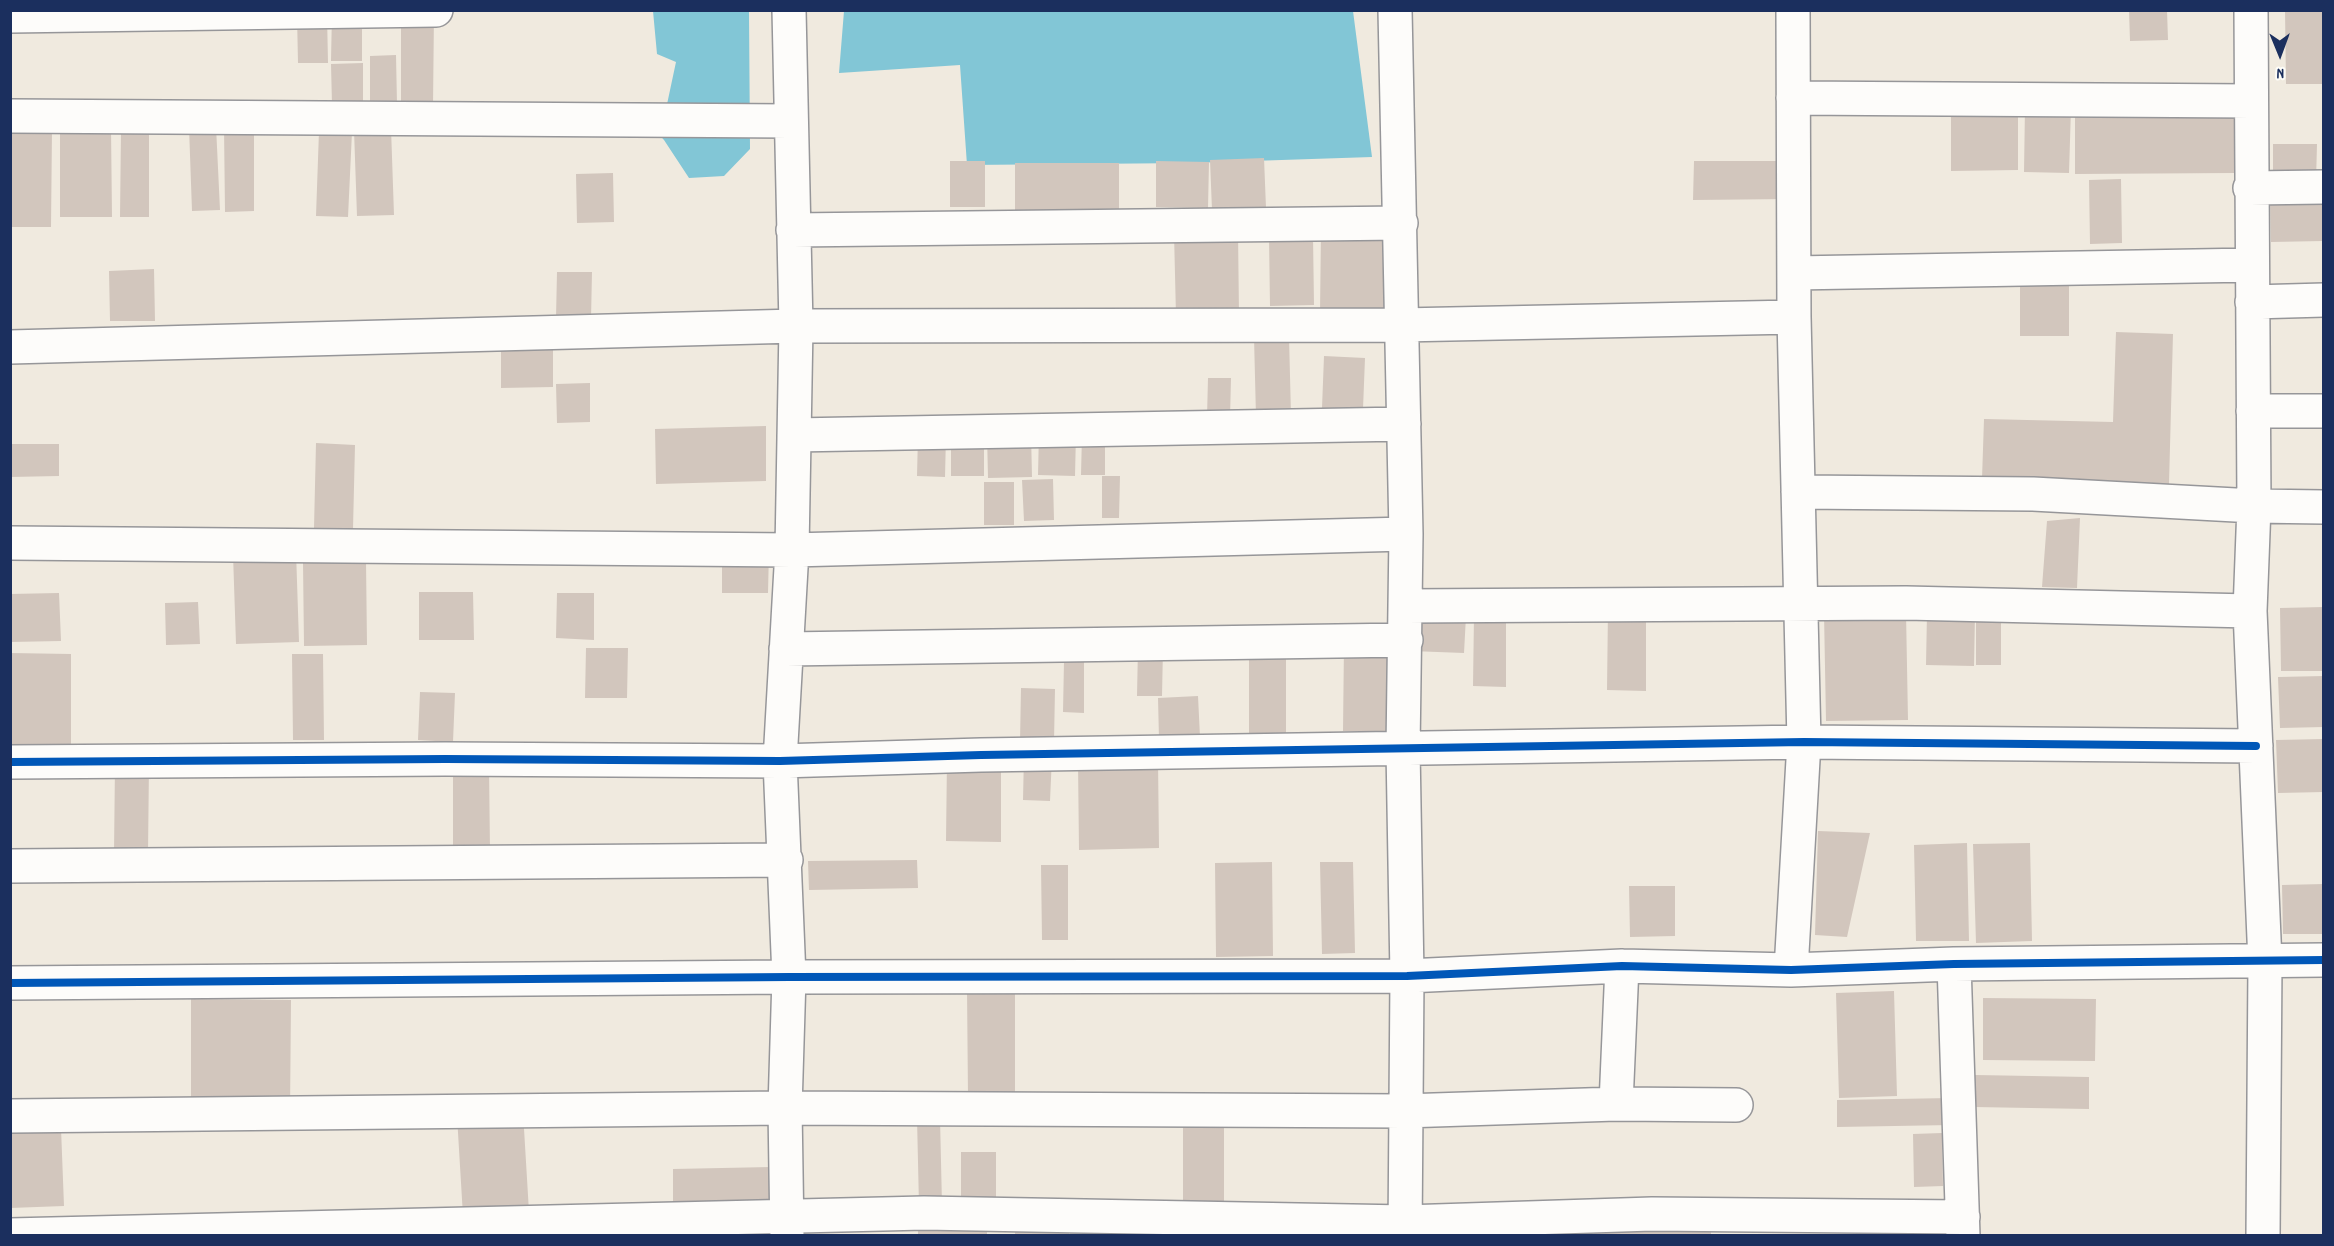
<!DOCTYPE html>
<html>
<head>
<meta charset="utf-8">
<style>
	body { margin:0 }
	#map { position:relative; width:2334px; height:1246px; overflow:hidden; background:#f0eadf; font-family:Dekko,sans-serif }
	canvas { display:block }
	.frame { position:absolute; inset:0; border:12px solid #1b2f5e; pointer-events:none }
	.north { position:absolute; left:2250px; top:24px; width:60px; height:60px; -webkit-text-stroke:4px #fdfcf7; paint-order:stroke; rotate:179deg; font-size:16px; font-weight:700; line-height:24px; text-align:center; color:#1b2f5e }
	.north::after { content:''; display:block; margin:auto; width:21px; height:27px; background:#1b2f5e; clip-path:polygon(50% 0,100% 100%,50% 72%,0 100%) }
</style>
</head>
<body>
<div id="map">
<canvas width="2334" height="1246"></canvas>
<div class="frame"></div>
<div class="north">N</div>
</div>
<script>
const c = document.querySelector('canvas').getContext('2d');
c.lineJoin = 'round';
function fillPath(path, color) { c.fillStyle = color; c.fill(path, 'evenodd'); }
const poly = rows => new Path2D(rows.map(r => 'M' + r).join(''));
function strokePath(path, color, width, dash) { c.strokeStyle = color; c.lineWidth = width; c.lineCap = dash ? 'butt' : 'round'; c.setLineDash(dash || []); c.stroke(path); }
fillPath(poly([
	[653,11,749,11,750,149,724,176,689,178,664,140,638,112,666,109,676,62,657,54],
	[844,11,1353,11,1372,157,1191,163,967,165,960,65,839,73]
]), '#82c6d6');
fillPath(poly([
	[2129,10,2167,10,2168,40,2130,41],
	[2285,10,2324,10,2324,84,2286,84],
	[332,12,362,12,362,61,331,61],
	[401,12,434,12,433,106,401,106],
	[327,14,328,63,298,63,297,15],
	[396,55,397,104,370,105,370,56],
	[363,63,363,104,332,105,331,64],
	[2018,105,2018,170,1951,171,1951,106],
	[2234,105,2234,173,2075,174,2075,106],
	[2025,107,2071,108,2069,173,2024,172],
	[216,126,220,210,192,211,189,127],
	[224,127,254,127,254,211,225,212],
	[60,128,111,128,112,217,60,217],
	[391,128,394,215,357,216,354,130],
	[10,129,52,129,51,227,10,227],
	[121,130,149,130,149,217,120,217],
	[319,131,352,132,348,217,316,216],
	[2273,144,2317,144,2316,182,2273,181],
	[1264,158,1266,208,1212,210,1210,160],
	[950,161,985,161,985,207,950,207],
	[1156,161,1209,162,1208,208,1156,207],
	[1694,161,1789,161,1789,199,1693,200],
	[1015,163,1119,163,1119,213,1015,213],
	[613,173,614,222,577,223,576,174],
	[2121,179,2122,243,2090,244,2089,180],
	[2323,194,2323,241,2271,242,2270,195],
	[1321,230,1396,231,1395,314,1320,313],
	[1238,232,1239,315,1176,316,1174,233],
	[1313,236,1314,305,1270,306,1269,237],
	[154,269,155,321,110,321,109,271],
	[557,272,592,272,591,319,556,318],
	[2020,281,2069,282,2069,336,2020,336],
	[2116,332,2173,334,2169,484,1982,479,1984,419,2113,422],
	[1289,336,1291,416,1256,417,1254,337],
	[501,339,553,340,553,387,501,388],
	[1324,356,1365,358,1363,409,1322,408],
	[1208,378,1231,378,1230,418,1207,417],
	[590,383,590,422,557,423,556,384],
	[766,426,766,481,656,484,655,429],
	[1039,432,1076,433,1075,476,1038,475],
	[1031,433,1032,477,988,478,987,434],
	[1082,434,1105,434,1105,475,1081,475],
	[918,435,946,436,945,477,917,476],
	[951,436,984,437,984,476,951,476],
	[316,443,355,445,353,529,314,528],
	[10,444,59,444,59,476,10,477],
	[1102,476,1120,476,1119,518,1102,518],
	[1053,479,1054,520,1024,521,1022,480],
	[984,482,1014,482,1014,525,984,525],
	[2080,518,2077,588,2042,587,2047,521],
	[722,549,769,550,768,593,722,593],
	[296,551,299,642,236,644,233,554],
	[366,561,367,645,304,646,303,562],
	[419,592,473,592,474,640,419,640],
	[59,593,61,641,10,642,10,594],
	[557,593,594,593,594,640,556,638],
	[198,602,200,644,166,645,165,603],
	[2324,607,2324,671,2281,671,2280,608],
	[1608,608,1646,608,1646,691,1607,690],
	[1906,612,1908,720,1826,721,1824,613],
	[1927,613,1975,614,1974,666,1926,665],
	[1412,614,1466,616,1464,653,1411,651],
	[2001,614,2001,665,1976,665,1976,615],
	[1474,615,1506,615,1506,687,1473,686],
	[1344,643,1396,644,1394,731,1343,731],
	[1286,645,1286,735,1249,735,1249,646],
	[1138,647,1163,648,1162,696,1137,696],
	[586,648,628,648,627,698,585,698],
	[10,653,71,654,71,745,10,745],
	[292,654,323,654,324,740,293,740],
	[1064,661,1084,661,1084,713,1063,712],
	[2324,676,2324,727,2280,728,2278,677],
	[1021,688,1055,689,1054,742,1020,742],
	[420,692,455,693,453,742,418,740],
	[1198,696,1200,737,1159,739,1158,698],
	[2324,739,2324,792,2278,793,2276,740],
	[1024,755,1052,756,1050,801,1023,800],
	[947,758,1001,758,1001,842,946,841],
	[1158,760,1159,848,1079,850,1078,762],
	[115,764,149,764,148,853,114,853],
	[453,766,489,766,490,851,453,851],
	[1818,831,1870,833,1847,937,1815,935],
	[1967,843,1969,941,1916,941,1914,845],
	[2030,843,2032,941,1976,943,1973,844],
	[917,860,918,888,809,890,808,861],
	[1272,862,1273,956,1216,957,1215,863],
	[1320,862,1353,862,1355,953,1322,954],
	[1041,865,1068,865,1068,940,1042,940],
	[2324,884,2324,934,2283,934,2282,885],
	[1629,886,1675,886,1675,936,1630,937],
	[967,989,1015,989,1015,1097,968,1097],
	[1894,991,1897,1096,1839,1098,1836,993],
	[1983,998,2096,999,2095,1061,1983,1060],
	[191,999,291,1000,290,1112,191,1111],
	[1975,1075,2089,1077,2089,1109,1974,1107],
	[1951,1098,1952,1125,1837,1127,1837,1100],
	[523,1112,529,1212,463,1216,457,1116],
	[917,1118,940,1118,942,1205,919,1206],
	[1183,1127,1224,1127,1224,1207,1183,1207],
	[61,1128,64,1206,10,1208,10,1130],
	[1942,1133,1943,1186,1914,1187,1913,1134],
	[961,1152,996,1152,996,1210,961,1210],
	[771,1167,772,1207,673,1208,673,1169],
	[918,1224,987,1224,987,1236,918,1236],
	[1108,1228,1108,1236,1070,1236,1070,1230],
	[1711,1228,1711,1236,1594,1236,1594,1229],
	[1015,1230,1069,1230,1069,1236,1015,1236]
]), '#d2c6bd');
const minor = poly([
	[1395,10,1406,534,1403,749,1407,976,1405,1236],
	[2251,10,2254,506,2250,611,2265,962,2263,1236],
	[10,16,436,10],
	[1793,98,2251,101],
	[10,116,790,121],
	[2250,188,2324,187],
	[793,230,1401,223],
	[1794,273,2252,265],
	[2252,302,2324,300],
	[10,347,796,326,1401,325,1794,317],
	[2253,411,2324,411],
	[794,435,1404,424],
	[1798,492,2033,494,2254,506,2324,507],
	[10,543,792,550,1406,534],
	[1406,606,1906,603,2250,611],
	[786,649,1406,640],
	[10,762,445,759,780,761,981,755,1804,742,2256,746],
	[10,866,786,860],
	[1954,964,1963,1236],
	[1791,970,1804,742,1794,317,1793,10],
	[10,983,789,977,1407,976,1622,966,1791,970,1954,964,2324,960],
	[1616,1104,1622,966],
	[10,1116,785,1108,1404,1111,1616,1104,1736,1105],
	[10,1235,924,1213,1405,1222,1652,1214,1963,1217],
	[787,1236,785,1108,789,977,780,761,792,550,796,326,789,10]
]);
strokePath(minor, '#969699', 36);
strokePath(minor, '#fdfcfa', 33);
strokePath(poly([
	[10,762,445,759,780,761,981,755,1804,742,2256,746],
	[10,983,789,977,1407,976,1622,966,1791,970,1954,964,2324,960]
]), '#0057b8', 8);
</script>
</body>
</html>
